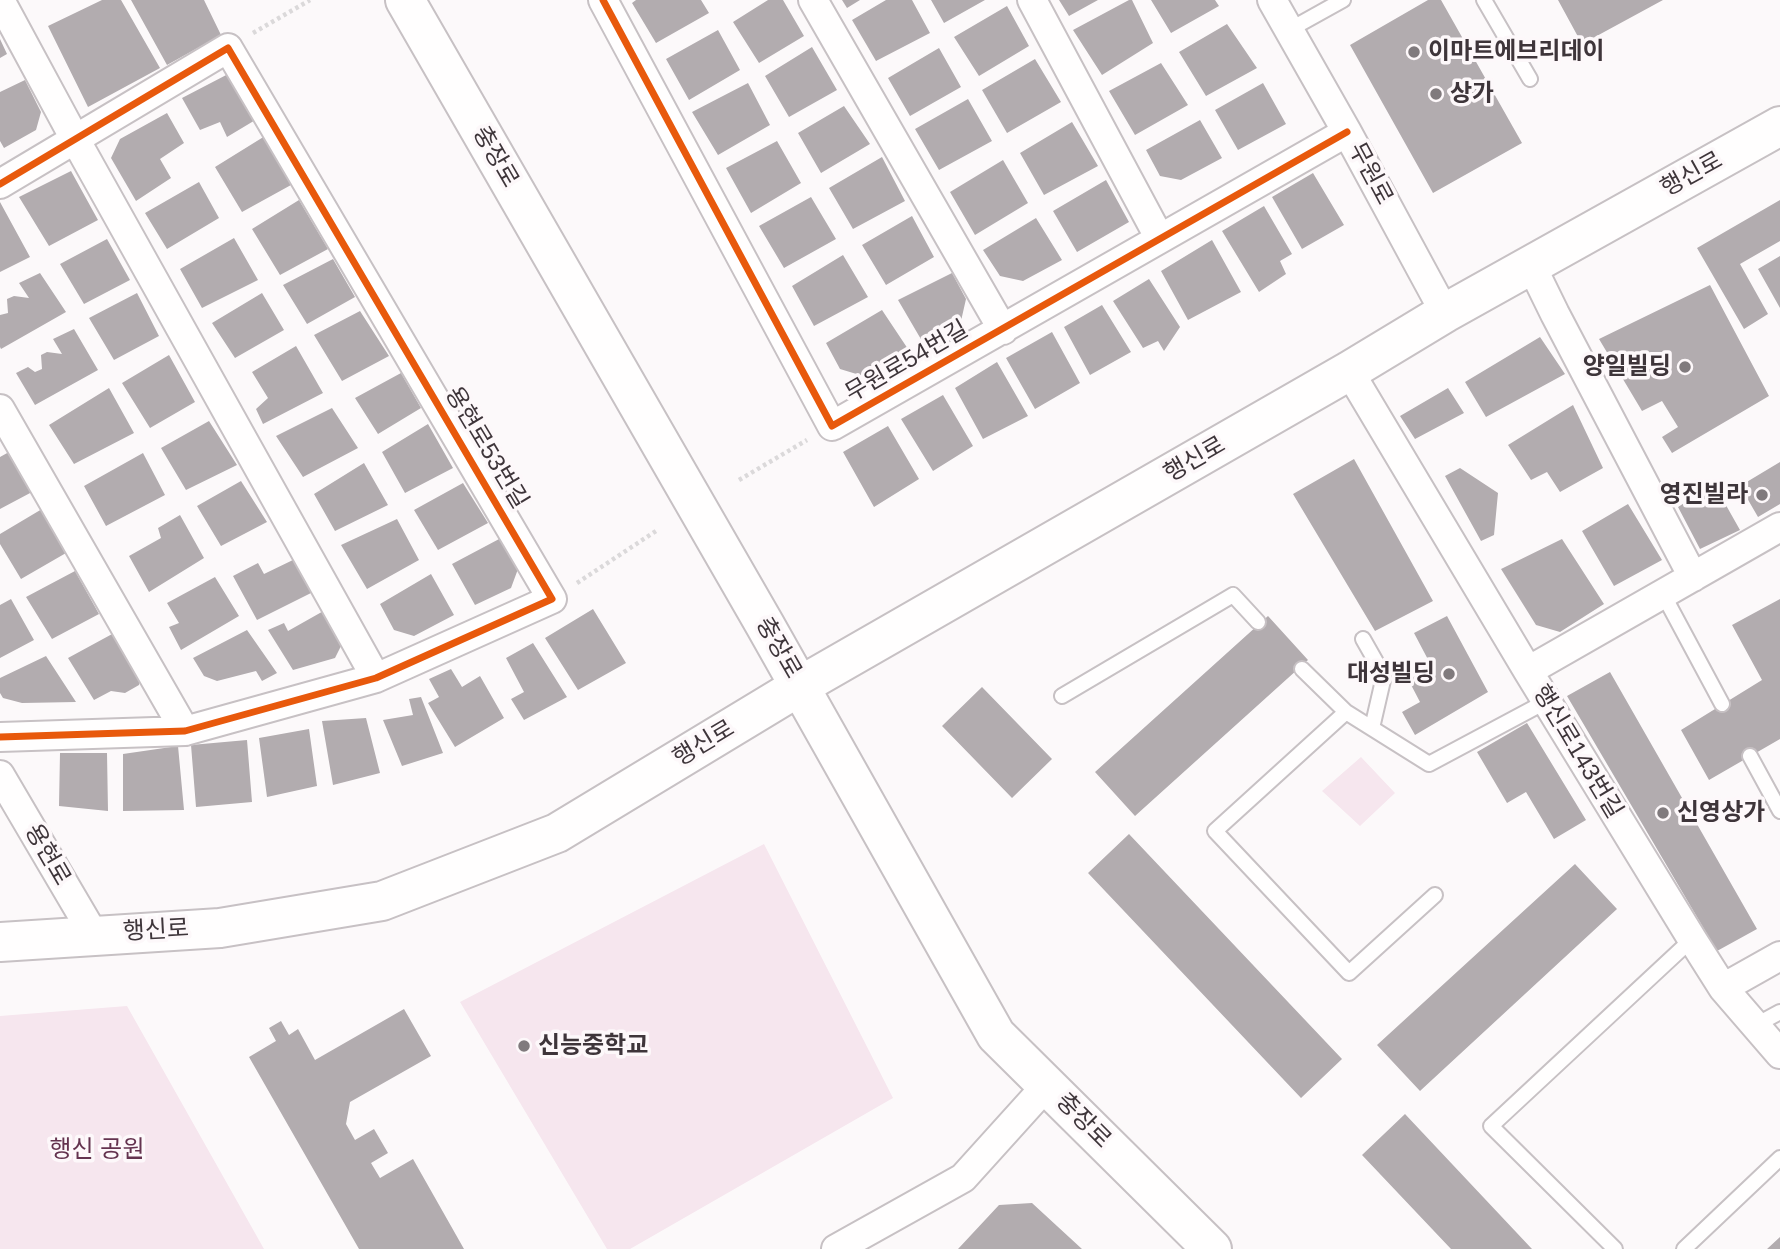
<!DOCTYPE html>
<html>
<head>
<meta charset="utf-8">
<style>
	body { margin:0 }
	canvas { display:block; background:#fcf9fa }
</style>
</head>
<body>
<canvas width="1780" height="1249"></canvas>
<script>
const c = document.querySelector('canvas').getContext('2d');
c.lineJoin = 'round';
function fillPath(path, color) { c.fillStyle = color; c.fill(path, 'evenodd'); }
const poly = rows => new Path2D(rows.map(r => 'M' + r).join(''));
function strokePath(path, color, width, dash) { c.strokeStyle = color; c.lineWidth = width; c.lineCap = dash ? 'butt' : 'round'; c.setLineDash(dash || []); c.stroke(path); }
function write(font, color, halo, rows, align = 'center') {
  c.font = font + ' Arial,"Noto Sans KR",sans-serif'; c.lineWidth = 7; c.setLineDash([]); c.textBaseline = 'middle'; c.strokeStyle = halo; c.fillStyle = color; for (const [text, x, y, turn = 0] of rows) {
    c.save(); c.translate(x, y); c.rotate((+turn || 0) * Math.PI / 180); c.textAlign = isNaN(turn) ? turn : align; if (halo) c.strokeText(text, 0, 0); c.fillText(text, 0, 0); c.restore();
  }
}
fillPath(poly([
	[1361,757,1395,793,1360,826,1322,791],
	[764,844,893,1098,630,1249,607,1249,460,1002],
	[127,1006,264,1249,0,1249,0,1016]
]), '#f6e6ee');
fillPath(poly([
	[102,0,121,0,160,68,88,107,48,26],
	[131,0,204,0,221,35,167,65],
	[636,0,701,0,709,13,656,43,632,3],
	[768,0,783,0,804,36,759,63,733,22],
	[842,0,860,0,847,8],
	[886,0,912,0,930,33,876,61,852,20],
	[931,0,985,0,944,23],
	[1059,0,1098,0,1069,16],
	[1129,0,1132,0,1153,43,1102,75,1073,30],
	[1151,0,1215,0,1219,6,1171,33],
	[1428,0,1441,0,1522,143,1433,193,1350,45],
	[1558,0,1663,0,1582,44],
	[1007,6,1029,46,979,76,954,37],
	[1227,24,1257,68,1206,96,1179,52],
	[718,30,740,70,689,100,666,59],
	[0,39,7,54,0,58],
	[812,47,837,90,789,117,765,76],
	[939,48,961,87,910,116,888,78],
	[1035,59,1061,102,1007,133,982,90],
	[1161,63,1188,105,1135,135,1109,91],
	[232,72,257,119,227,137,220,122,200,130,182,98],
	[25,80,41,112,36,130,4,148,0,141,0,92],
	[748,83,770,125,718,155,692,112],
	[1263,83,1286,124,1238,150,1215,110],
	[968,99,992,141,939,170,915,129],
	[844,106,870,144,821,173,798,133],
	[167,113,184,143,160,159,171,178,136,201,111,158,120,139],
	[1200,120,1222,158,1181,180,1160,176,1146,150],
	[1072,122,1098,166,1044,195,1020,153],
	[265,136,291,185,242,212,215,167],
	[777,141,801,183,751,213,726,168],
	[882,157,905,201,853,229,829,188],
	[1003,160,1028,203,975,235,950,192],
	[71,171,98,220,49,246,19,197],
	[1313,173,1344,225,1302,249,1272,197],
	[1106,180,1129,222,1077,252,1053,211],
	[199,182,219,218,167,249,145,213],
	[811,197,836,239,784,268,759,226],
	[299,200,328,249,280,275,252,229],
	[1780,200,1780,241,1740,264,1768,314,1744,329,1697,248],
	[0,202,30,257,0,272],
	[1264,206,1292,254,1280,261,1286,274,1259,292,1222,231],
	[912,216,934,257,886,285,862,245],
	[1036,218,1062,260,1023,281,1000,276,983,250],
	[234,238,258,280,202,308,180,269],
	[107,239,130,280,84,304,60,264],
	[1212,240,1241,292,1188,320,1161,271],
	[843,255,868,297,814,326,792,286],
	[1780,256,1780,308,1758,269],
	[333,259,355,297,307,324,283,285],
	[40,273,66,312,1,349,0,347,0,315,8,313,7,299,14,296,29,298,19,283],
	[952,273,966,299,961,321,922,341,898,300],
	[1149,279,1180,327,1164,351,1158,341,1143,348,1113,301],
	[1710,285,1769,396,1672,453,1662,437,1678,427,1662,401,1642,411,1599,339],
	[137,293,159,336,114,360,89,318],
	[262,293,284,330,235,358,212,323],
	[1102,305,1131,352,1090,375,1064,327],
	[882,310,908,349,863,376,840,369,826,343],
	[360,311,389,356,342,381,314,335],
	[74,329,98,370,35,405,16,373,28,367,35,372,42,369,41,355,47,352,62,354,53,339],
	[1052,332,1080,383,1035,409,1006,358],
	[1540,337,1565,374,1486,417,1465,382],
	[296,346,323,393,263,424,256,409,268,398,252,372],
	[169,355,195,402,150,428,122,383],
	[997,362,1028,416,983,439,955,388],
	[401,373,421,408,378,434,355,398],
	[109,388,134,433,74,464,49,425],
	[1448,388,1464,413,1415,439,1400,416],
	[943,395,973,446,933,471,901,419],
	[1573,405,1603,468,1560,492,1547,472,1531,480,1508,445],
	[332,408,358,448,303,477,276,436],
	[209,421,237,465,186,490,161,448],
	[428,424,453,468,405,493,382,452],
	[888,426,919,479,874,507,843,452],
	[9,452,32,492,0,509,0,457],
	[143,453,165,495,106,526,84,486],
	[1354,459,1433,601,1375,631,1293,494],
	[1780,462,1780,504,1758,517,1740,486],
	[364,463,388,505,335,531,314,494],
	[1460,468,1498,493,1494,535,1481,541,1445,476],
	[241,481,267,522,221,546,197,506],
	[463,483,488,523,438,550,414,510],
	[1714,484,1740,530,1700,549,1678,507],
	[1628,504,1662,560,1614,586,1582,531],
	[42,509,66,553,21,579,0,544,0,534],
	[180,515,204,558,149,592,129,556,161,538,158,528],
	[397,519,419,560,367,589,341,545],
	[501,538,518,569,511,588,475,605,452,564],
	[1562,539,1604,604,1560,632,1536,625,1501,569],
	[295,559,313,592,257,620,233,576,258,563,264,574],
	[75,571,99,614,52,639,26,597],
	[431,574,454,615,414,636,394,630,380,604],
	[215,577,239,616,181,650,169,627,179,623,167,603],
	[11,599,34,640,0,658,0,605],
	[1780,599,1780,739,1709,780,1681,730,1762,680,1732,625],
	[327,609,344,640,335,658,293,670,268,630,284,623,288,631],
	[593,609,626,663,578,690,545,638],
	[1268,616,1308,660,1135,816,1095,772],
	[1447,616,1488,692,1415,735,1402,712,1420,702,1408,679,1433,669,1414,633],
	[247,630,277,673,262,681,256,671,217,681,204,676,193,658],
	[114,633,141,674,139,685,125,693,111,691,94,700,68,658],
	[533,643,567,697,524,720,511,699,524,692,506,658],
	[46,656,76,702,22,703,3,698,0,693,0,678],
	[451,669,462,687,480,676,504,718,455,747,428,703,439,697,429,679],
	[1610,672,1757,929,1717,951,1567,696],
	[982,687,1052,759,1012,798,942,726],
	[421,697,443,753,402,766,383,720,413,715,409,699],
	[366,718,380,773,333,785,322,721],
	[1527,723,1586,820,1554,839,1526,792,1507,803,1477,752],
	[309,729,317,786,267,797,259,738],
	[247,740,252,802,196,807,191,745],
	[178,746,184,810,123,811,123,754],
	[60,753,107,753,108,811,59,806],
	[1129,834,1342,1059,1301,1098,1088,873],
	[1575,864,1617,909,1420,1091,1377,1045],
	[404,1009,431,1056,350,1102,346,1124,355,1140,374,1129,388,1153,371,1163,380,1178,413,1159,464,1249,359,1249,249,1057,276,1041,269,1028,281,1021,289,1035,298,1029,315,1060],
	[1405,1114,1532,1249,1451,1249,1362,1155],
	[1032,1203,1082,1249,958,1249,999,1205],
	[1780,1237,1780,1249,1767,1249]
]), '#b2acaf');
const service = poly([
	[1484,0,1530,79],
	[1289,30,1343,0],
	[1663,594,1722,704],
	[1363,639,1384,676,1372,728],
	[1302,669,1346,712,1429,764,1547,701],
	[1062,696,1233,595,1258,622],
	[1346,712,1215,831,1349,973,1435,895],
	[1750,756,1780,811],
	[1756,1025,1780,1012],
	[1615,1249,1491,1126,1692,939],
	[1684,1249,1780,1158]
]);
const minor = poly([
	[0,0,75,139,376,678],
	[603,0,832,426,1347,132],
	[813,0,1003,330],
	[1032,0,1160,239],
	[1272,0,1347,132,1445,313],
	[0,184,228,48,552,599,376,678,185,731,0,737],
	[1531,265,1555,314,1693,577],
	[1349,371,1528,671,1692,939,1723,988,1780,1054],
	[0,409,185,731],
	[1528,671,1780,527],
	[0,775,94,935],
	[1723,988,1780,956],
	[836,1249,963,1178,1047,1085]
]);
const secondary = poly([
	[0,942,220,928,382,901,557,833,800,686,1349,371,1445,313,1780,126]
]);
const primary = poly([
	[405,0,765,625,996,1035,1212,1249]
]);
strokePath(service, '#c7c1c4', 18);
strokePath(minor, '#c7c1c4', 32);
strokePath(secondary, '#c7c1c4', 42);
strokePath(primary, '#c7c1c4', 42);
strokePath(poly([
	[253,33,310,0],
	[739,480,807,440],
	[577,583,656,531]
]), '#dbd9da', 4.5, [3.5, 3.5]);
strokePath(service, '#fffefe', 14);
strokePath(minor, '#fffefe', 28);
strokePath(secondary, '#fffefe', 38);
strokePath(primary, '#fffefe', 38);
strokePath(poly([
	[603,0,832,426,1347,132],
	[0,184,228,48,552,599,376,678,185,731,0,737]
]), '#e8590c', 7);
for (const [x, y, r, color] of [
	[1414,52,7,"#807a7d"],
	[1436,94,7,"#807a7d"],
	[1685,367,7,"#807a7d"],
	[1762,495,7,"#807a7d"],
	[1449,674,7,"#807a7d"],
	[1663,813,7,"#807a7d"],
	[524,1046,7,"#807a7d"]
]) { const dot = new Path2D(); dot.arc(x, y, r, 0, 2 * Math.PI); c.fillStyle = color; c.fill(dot); strokePath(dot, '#fdf8fa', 2.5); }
write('bold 24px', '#3e353a', '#fdf8fa', [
	["이마트에브리데이",1428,52],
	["상가",1450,94],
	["양일빌딩",1671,367,"right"],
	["영진빌라",1748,495,"right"],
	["대성빌딩",1435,674,"right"],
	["신영상가",1677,813],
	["신능중학교",538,1046]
], 'left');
write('24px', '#3e353a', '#fdf8fa', [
	["충장로",495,157,60],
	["무원로",1370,174,62],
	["행신로",1692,175,-29],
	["무원로54번길",907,362,-30],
	["용현로53번길",486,448,59],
	["행신로",1195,460,-30],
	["충장로",778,648,60],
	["행신로",704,744,-31],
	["행신로143번길",1577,752,59],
	["용현로",47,855,60],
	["행신로",156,931,-3],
	["충장로",1083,1121,45]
]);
write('24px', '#64334f', '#fdf8fa', [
	["행신 공원",97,1150]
]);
</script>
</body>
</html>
